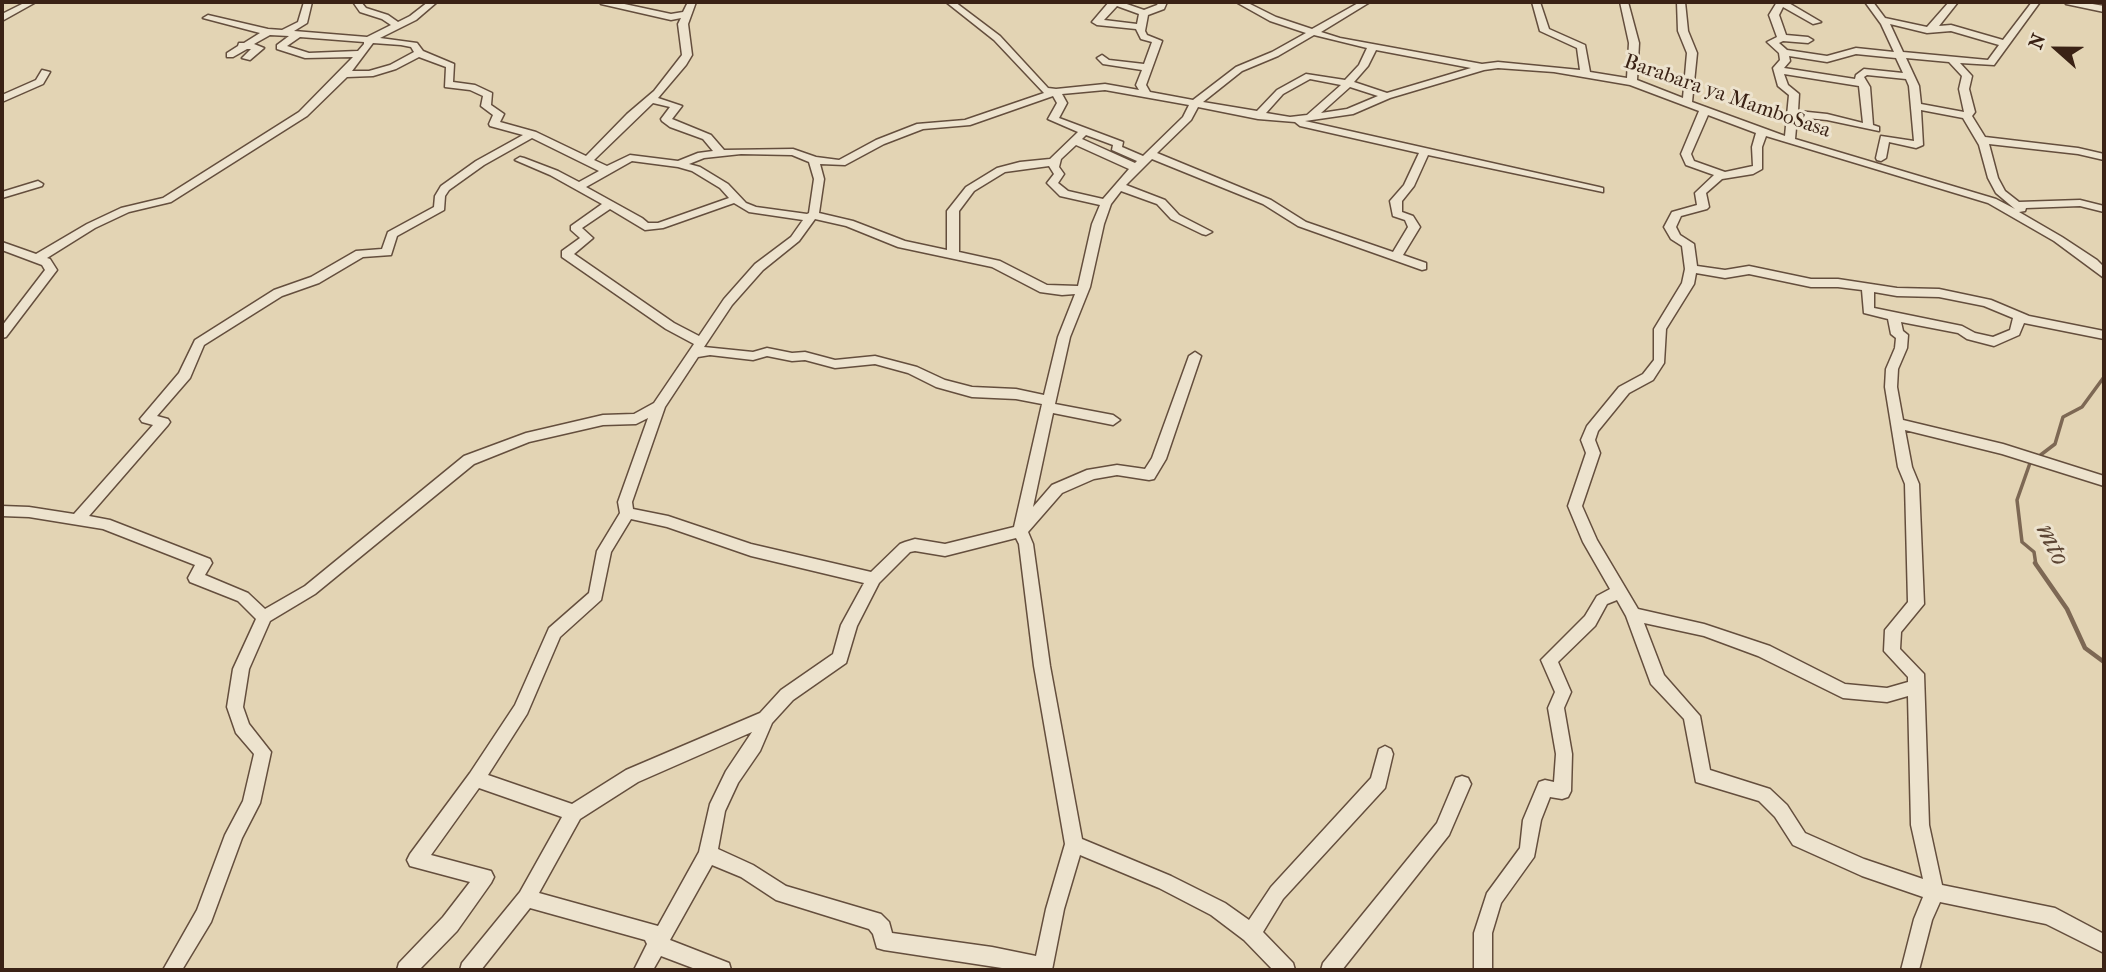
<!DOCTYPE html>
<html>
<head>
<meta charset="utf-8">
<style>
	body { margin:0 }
	#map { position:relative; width:2106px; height:972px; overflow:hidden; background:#e3d4b4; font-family:"IM FELL French Canon",serif }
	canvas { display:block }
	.frame { position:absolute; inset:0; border:4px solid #3a2215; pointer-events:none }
	.north { position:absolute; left:2022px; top:14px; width:70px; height:70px; -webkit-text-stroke:5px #ede3ce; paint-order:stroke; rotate:291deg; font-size:19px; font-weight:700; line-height:28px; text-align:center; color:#3a2215 }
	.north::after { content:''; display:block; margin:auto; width:24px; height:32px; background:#3a2215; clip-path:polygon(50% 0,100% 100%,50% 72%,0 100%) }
</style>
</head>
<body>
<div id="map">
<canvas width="2106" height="972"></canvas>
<div class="frame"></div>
<div class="north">N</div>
</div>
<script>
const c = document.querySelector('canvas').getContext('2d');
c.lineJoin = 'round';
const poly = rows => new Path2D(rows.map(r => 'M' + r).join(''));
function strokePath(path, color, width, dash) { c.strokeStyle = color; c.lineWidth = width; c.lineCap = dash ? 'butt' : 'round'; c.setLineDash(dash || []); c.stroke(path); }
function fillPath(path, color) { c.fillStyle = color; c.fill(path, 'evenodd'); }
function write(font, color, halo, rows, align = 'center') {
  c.font = font + ' "IM FELL French Canon",serif'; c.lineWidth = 6; c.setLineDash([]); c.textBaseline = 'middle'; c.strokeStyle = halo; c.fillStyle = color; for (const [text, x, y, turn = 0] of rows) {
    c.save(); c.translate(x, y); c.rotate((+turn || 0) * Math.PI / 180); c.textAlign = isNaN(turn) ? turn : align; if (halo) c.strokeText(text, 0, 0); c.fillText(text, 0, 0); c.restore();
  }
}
strokePath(poly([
	[2036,565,2034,552,2022,542,2017,500,2030,463,2055,444,2063,417,2082,407,2104,377]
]), '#7d6854', 3.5);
strokePath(poly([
	[2035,563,2067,609,2085,648,2104,662]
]), '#7d6854', 4.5);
const minor = poly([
	[26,2,36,2,2,21,2,14,26,2],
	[304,2,312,2,307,23,294,31,367,37,391,25,382,19,360,12,353,2,361,2,366,8,388,15,398,22,410,16,428,2,437,2,416,20,380,38,417,43,423,51,454,64,453,82,475,85,492,93,491,105,504,114,500,122,536,132,586,156,627,114,654,91,682,55,678,24,681,18,671,20,601,4,600,2,615,2,671,14,683,12,688,2,696,2,688,24,692,55,686,65,658,98,682,106,672,119,711,135,724,150,793,149,816,157,839,160,876,140,917,124,965,120,1044,93,994,40,946,2,955,2,1000,36,1048,88,1056,89,1105,84,1139,90,1136,85,1142,70,1103,64,1097,58,1102,55,1109,60,1144,64,1152,42,1141,39,1136,29,1097,25,1092,22,1109,2,1121,2,1144,10,1157,5,1159,2,1167,2,1164,9,1148,15,1145,31,1147,35,1162,41,1146,85,1150,92,1193,100,1236,67,1272,52,1306,33,1270,21,1236,2,1246,2,1276,17,1312,29,1360,2,1370,2,1321,32,1340,38,1482,64,1498,62,1580,70,1577,48,1540,31,1532,2,1540,2,1549,29,1585,45,1590,72,1627,78,1629,43,1620,2,1628,2,1639,43,1637,80,1683,98,1687,53,1678,31,1677,2,1685,2,1688,31,1697,53,1692,102,1785,136,1789,95,1778,86,1773,68,1780,60,1779,53,1767,42,1777,37,1769,15,1777,2,1787,2,1821,22,1813,24,1783,7,1779,15,1786,35,1808,37,1813,40,1808,43,1783,41,1779,43,1787,50,1827,56,1856,48,1894,52,1881,24,1865,2,1873,2,1885,18,1927,27,1949,2,1958,2,1939,26,1951,25,2003,40,2032,2,2040,2,1994,65,1960,63,1972,76,1969,89,1975,112,1972,116,1985,137,2078,148,2104,154,2104,160,2078,154,1989,144,1998,178,2005,191,2019,202,2080,200,2104,206,2104,212,2080,206,2026,208,2025,211,2019,212,2062,237,2097,260,2104,267,2104,278,2054,241,1988,203,1766,136,1762,147,1762,169,1753,174,1722,179,1706,193,1709,207,1707,209,1681,216,1676,227,1680,235,1694,244,1697,266,1725,270,1749,266,1811,279,1838,279,1897,288,1939,289,1991,300,2029,316,2104,331,2104,339,2024,323,2019,335,1994,346,1967,339,1958,333,1901,322,1903,331,1908,335,1907,348,1898,369,1897,387,1903,420,2003,444,2104,476,2104,486,2002,454,1905,430,1912,467,1919,484,1924,604,1901,632,1900,649,1924,674,1929,825,1942,885,2055,908,2104,934,2104,953,2046,924,1940,902,1932,920,1919,970,1901,970,1914,919,1923,897,1862,876,1793,845,1775,817,1759,801,1696,782,1684,719,1651,684,1626,616,1617,600,1607,604,1595,626,1558,662,1571,692,1564,708,1572,754,1571,791,1568,797,1562,799,1550,797,1541,820,1534,857,1501,903,1492,933,1492,970,1474,970,1474,933,1487,893,1520,848,1523,820,1539,782,1545,780,1554,782,1556,754,1548,708,1555,692,1541,660,1585,616,1597,596,1610,589,1583,542,1568,506,1586,453,1581,440,1587,426,1619,387,1643,374,1654,360,1654,329,1682,283,1685,269,1682,246,1671,239,1664,227,1672,212,1697,205,1695,193,1714,175,1686,165,1681,154,1699,111,1630,85,1554,72,1498,68,1484,70,1390,98,1353,114,1305,121,1599,187,1603,188,1603,192,1428,155,1414,186,1402,201,1402,212,1413,216,1420,227,1403,255,1426,263,1426,269,1422,270,1298,226,1263,204,1152,159,1126,185,1165,200,1179,215,1212,232,1206,235,1202,234,1171,219,1157,204,1121,191,1111,204,1104,224,1090,287,1070,337,1055,404,1113,415,1120,420,1113,425,1053,413,1033,507,1052,485,1087,470,1117,465,1145,469,1152,458,1189,356,1195,352,1201,356,1166,459,1154,479,1149,480,1117,475,1094,479,1062,493,1028,532,1033,544,1050,666,1082,839,1171,876,1225,903,1249,920,1271,887,1371,778,1379,749,1385,746,1391,749,1393,754,1385,788,1283,899,1263,932,1293,963,1295,970,1273,970,1244,940,1211,915,1159,888,1080,855,1064,909,1052,970,1015,970,884,950,877,948,873,934,869,929,776,900,741,877,712,865,670,940,729,963,731,970,698,970,661,956,653,970,634,970,647,944,645,940,530,908,481,970,460,970,462,963,520,892,562,817,479,788,431,855,491,871,494,877,491,883,457,931,419,970,397,970,399,963,443,917,470,882,410,866,407,860,410,854,470,773,515,705,549,628,589,593,597,551,620,513,618,502,648,418,636,424,603,425,529,442,474,464,315,594,270,621,249,669,243,707,249,724,271,752,260,803,242,838,211,922,182,970,163,970,197,910,225,835,243,801,254,754,236,733,227,707,233,669,256,619,238,601,190,582,188,578,195,565,103,529,29,517,2,516,2,506,29,507,74,514,153,425,142,422,140,419,179,373,195,340,274,290,311,277,356,251,382,249,388,232,434,207,435,196,441,186,476,161,523,135,490,126,489,124,493,115,481,106,483,96,470,90,445,87,446,67,419,57,396,69,373,76,347,77,307,116,171,202,129,212,95,228,47,258,50,259,57,270,6,337,2,338,2,326,45,270,42,265,2,250,2,242,36,254,87,224,121,208,163,198,299,112,353,57,305,58,277,49,277,45,289,36,270,35,254,44,264,48,250,60,242,58,251,49,247,49,233,57,227,57,227,53,238,46,239,43,244,43,260,33,203,18,208,15,268,29,282,30,298,22,304,2],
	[1117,6,1139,14,1137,24,1104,20,1117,6],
	[1890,24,1927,33,1951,31,1999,45,1988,60,1903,52,1890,24],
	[1314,35,1367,48,1359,65,1345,80,1306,74,1277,90,1257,111,1203,102,1242,71,1278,56,1314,35],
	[300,37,364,42,364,44,358,51,309,53,287,46,300,37],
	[373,43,401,45,411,47,414,52,390,65,369,71,352,71,373,43],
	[1376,50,1471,68,1387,93,1354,82,1368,66,1376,50],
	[1856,54,1896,58,1903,73,1864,69,1856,75,1855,79,1784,68,1790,61,1789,56,1827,62,1856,54],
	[1906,58,1949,62,1962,76,1959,89,1964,112,1921,104,1919,86,1906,58],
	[1784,74,1859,86,1863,123,1827,114,1798,111,1799,94,1788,85,1784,74],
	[1867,75,1906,79,1909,86,1914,141,1881,136,1876,158,1877,160,1881,161,1886,158,1889,142,1916,148,1923,145,1921,110,1963,118,1979,145,1988,178,1996,193,2015,209,1996,199,1795,139,1797,117,1827,120,1879,131,1879,127,1873,125,1870,87,1864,77,1867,75],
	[1310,79,1341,85,1307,115,1290,117,1266,113,1283,94,1310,79],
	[1350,87,1378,96,1347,109,1321,113,1350,87],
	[1105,90,1189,105,1183,117,1143,156,1122,147,1123,142,1059,118,1067,103,1062,94,1105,90],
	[1053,96,1057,103,1048,119,1078,132,1050,159,1020,162,997,168,966,187,947,211,947,250,905,241,853,221,819,213,824,179,820,164,845,165,884,144,923,129,970,125,1053,96],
	[653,103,670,107,661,119,662,121,670,127,703,139,713,151,698,153,678,161,630,155,607,166,594,160,653,103],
	[1198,107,1258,119,1295,122,1300,126,1419,153,1404,185,1390,201,1393,216,1405,220,1408,227,1393,252,1306,222,1271,200,1157,153,1191,120,1198,107],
	[1708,115,1756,133,1752,147,1753,166,1725,172,1694,161,1691,154,1708,115],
	[1086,135,1113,145,1112,150,1137,161,1135,163,1082,139,1086,135],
	[532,138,599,171,579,182,558,171,524,158,520,157,515,160,550,175,602,204,571,226,571,230,580,238,562,251,562,257,666,329,694,344,654,403,634,414,603,415,526,433,464,456,305,586,265,609,248,593,205,575,212,563,210,559,110,520,89,516,168,425,170,422,168,419,157,416,190,378,204,345,282,296,319,283,363,257,391,255,397,236,444,210,445,196,449,190,484,165,532,138],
	[1076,145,1129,169,1103,199,1068,191,1058,183,1064,174,1059,167,1061,159,1076,145],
	[741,154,792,155,809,162,814,179,809,213,807,214,756,207,746,203,728,184,700,167,689,164,704,158,741,154],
	[632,161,678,167,692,171,720,188,729,198,658,223,648,223,642,218,586,187,632,161],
	[1049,166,1054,174,1047,183,1060,196,1100,205,1092,224,1078,286,1047,285,1000,261,959,252,959,211,974,191,1005,172,1049,166],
	[734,203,749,212,803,220,791,237,755,264,724,299,699,336,674,323,574,254,593,238,582,228,610,209,645,230,663,228,734,203],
	[815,219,846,226,898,247,992,267,1040,292,1062,295,1075,294,1058,337,1044,395,1016,389,972,387,945,380,917,367,875,356,835,360,805,352,792,353,767,348,753,352,704,347,732,305,763,270,799,241,815,219],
	[1696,273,1725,278,1749,274,1811,287,1838,287,1862,290,1864,313,1888,319,1891,334,1896,338,1895,348,1886,369,1885,387,1898,467,1905,484,1908,602,1885,630,1884,651,1908,677,1908,682,1887,688,1845,684,1770,646,1704,624,1638,609,1597,540,1582,506,1600,453,1595,440,1598,431,1629,393,1653,380,1664,363,1666,329,1694,284,1696,273],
	[1874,292,1897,296,1939,297,1984,306,2013,318,2010,330,1993,337,1975,333,1962,326,1874,308,1874,292],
	[710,355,753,360,767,356,792,361,805,360,835,368,875,364,908,373,936,387,972,397,1016,399,1042,404,1014,527,945,544,915,539,905,542,900,544,871,572,751,544,668,516,633,509,632,502,665,407,698,357,710,355],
	[631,519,667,527,751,556,864,583,841,625,833,654,781,690,760,713,626,770,572,804,488,775,527,714,560,637,601,600,611,552,631,519],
	[1016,538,1019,544,1034,666,1065,844,1046,909,1036,956,992,947,892,933,889,922,881,914,786,886,753,865,718,849,725,811,738,783,760,751,772,723,793,700,846,663,857,626,879,583,910,552,915,551,945,556,1016,538],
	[1644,623,1704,636,1758,656,1843,698,1887,702,1908,696,1911,825,1923,879,1864,859,1805,833,1787,805,1770,789,1710,770,1700,716,1664,675,1644,623],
	[752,732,726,771,710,804,699,852,658,926,539,893,580,819,638,782,752,732],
	[2065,2,2081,2,2104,6,2104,12,2066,4,2065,2],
	[42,70,50,72,43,84,2,102,2,95,36,80,42,70],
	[38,181,43,184,42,186,2,198,2,192,38,181],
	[1462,776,1468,778,1471,784,1449,835,1342,970,1321,970,1323,963,1437,823,1456,778,1462,776]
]);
strokePath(minor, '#644e3d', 3);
fillPath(minor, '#ede3ce');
write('21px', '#3a2215', '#ede3ce', [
	["Barabara ya MamboSasa",1727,97,19]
]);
write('italic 28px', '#5c4534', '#ede3ce', [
	["mto",2052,545,64]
]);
</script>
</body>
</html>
